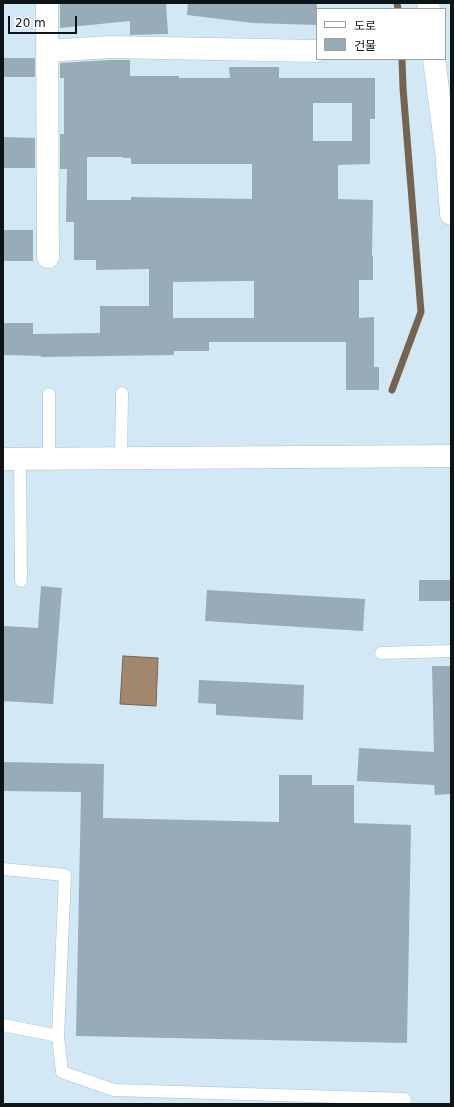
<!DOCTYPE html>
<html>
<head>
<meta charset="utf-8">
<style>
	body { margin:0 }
	#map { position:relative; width:454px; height:1107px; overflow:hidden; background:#d2e8f4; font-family:"DejaVu Sans","Noto Sans KR",sans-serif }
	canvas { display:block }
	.frame { position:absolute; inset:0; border:4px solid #0c1418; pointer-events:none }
	.legend { position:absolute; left:316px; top:8px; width:130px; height:52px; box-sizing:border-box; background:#fff; border:1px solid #9ea1a3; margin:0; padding:5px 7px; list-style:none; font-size:12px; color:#0c1418 }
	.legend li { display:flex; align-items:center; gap:8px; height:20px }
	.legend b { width:20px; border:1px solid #9ea1a3 }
	.scale { position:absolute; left:8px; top:16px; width:69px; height:18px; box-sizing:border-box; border:2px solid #0c1418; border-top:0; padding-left:5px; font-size:12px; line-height:14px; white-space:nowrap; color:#0c1418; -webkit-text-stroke:3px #fff; paint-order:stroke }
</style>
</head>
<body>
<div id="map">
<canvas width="454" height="1107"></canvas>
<div class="frame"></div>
<ul class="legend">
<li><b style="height:5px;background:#fff"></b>도로</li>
<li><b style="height:11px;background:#97acb7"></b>건물</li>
</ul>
<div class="scale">20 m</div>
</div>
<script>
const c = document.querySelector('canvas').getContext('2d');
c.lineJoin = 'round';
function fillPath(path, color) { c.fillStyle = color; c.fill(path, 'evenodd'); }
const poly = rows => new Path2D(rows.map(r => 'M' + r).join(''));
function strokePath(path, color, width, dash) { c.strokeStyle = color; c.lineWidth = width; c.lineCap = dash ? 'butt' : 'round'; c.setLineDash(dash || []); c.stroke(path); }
const water = poly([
	[123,656,158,658,156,706,120,704,123,656]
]);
fillPath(water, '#a3876c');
strokePath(water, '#766453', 1);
strokePath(poly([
	[397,3,398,9],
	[392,390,421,312,403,88,402,59]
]), '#766453', 7);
fillPath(poly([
	[60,3,166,3,168,34,130,35,130,21,60,28],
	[188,3,317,3,317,25,253,23,187,15],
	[3,58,35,58,35,77,3,77],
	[110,60,130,60,130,76,179,76,179,78,230,78,229,67,279,67,279,78,375,78,375,119,370,119,370,164,338,165,338,199,373,200,372,256,373,256,373,280,359,280,359,318,374,317,374,367,379,367,379,390,346,390,346,342,209,342,209,351,174,351,174,355,41,357,41,356,3,355,3,323,33,323,33,334,100,333,100,306,149,306,149,269,96,270,96,260,74,260,74,222,66,222,67,169,60,169,60,134,64,134,64,78,60,78,60,63],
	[313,103,352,103,352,141,313,141],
	[87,157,123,157,123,158,131,158,131,164,252,164,252,199,131,197,131,200,87,200],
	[242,281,254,281,254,318,173,318,173,282],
	[3,137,35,138,35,168,3,168],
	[3,230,33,230,33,261,3,261],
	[419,580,451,580,451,601,419,601],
	[41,586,62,588,53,704,3,701,3,626,38,628],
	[207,590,365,599,363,631,205,621],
	[432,666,451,666,451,794,435,795,434,785,357,781,359,748,434,752],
	[199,680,304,685,303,720,216,715,216,704,198,703],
	[3,762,104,764,103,818,279,822,279,775,312,775,312,785,354,785,354,823,411,825,407,1043,76,1036,81,792,3,791]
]), '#97acb7');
const service = poly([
	[49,394,49,458],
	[121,458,122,393],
	[20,459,21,581],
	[381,653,451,651],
	[3,869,65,875,58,1036],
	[3,1025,58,1036,62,1072,114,1090,405,1099]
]);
const minor = poly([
	[47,3,48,257],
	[428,3,429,9],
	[47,51,110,47,317,51],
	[434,59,446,150,451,214]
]);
const tertiary = poly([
	[3,459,451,456]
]);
strokePath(service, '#abc0cc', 13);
strokePath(minor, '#abc0cc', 23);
strokePath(tertiary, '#abc0cc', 23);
strokePath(service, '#fff', 12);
strokePath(minor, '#fff', 22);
strokePath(tertiary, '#fff', 22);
</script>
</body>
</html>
